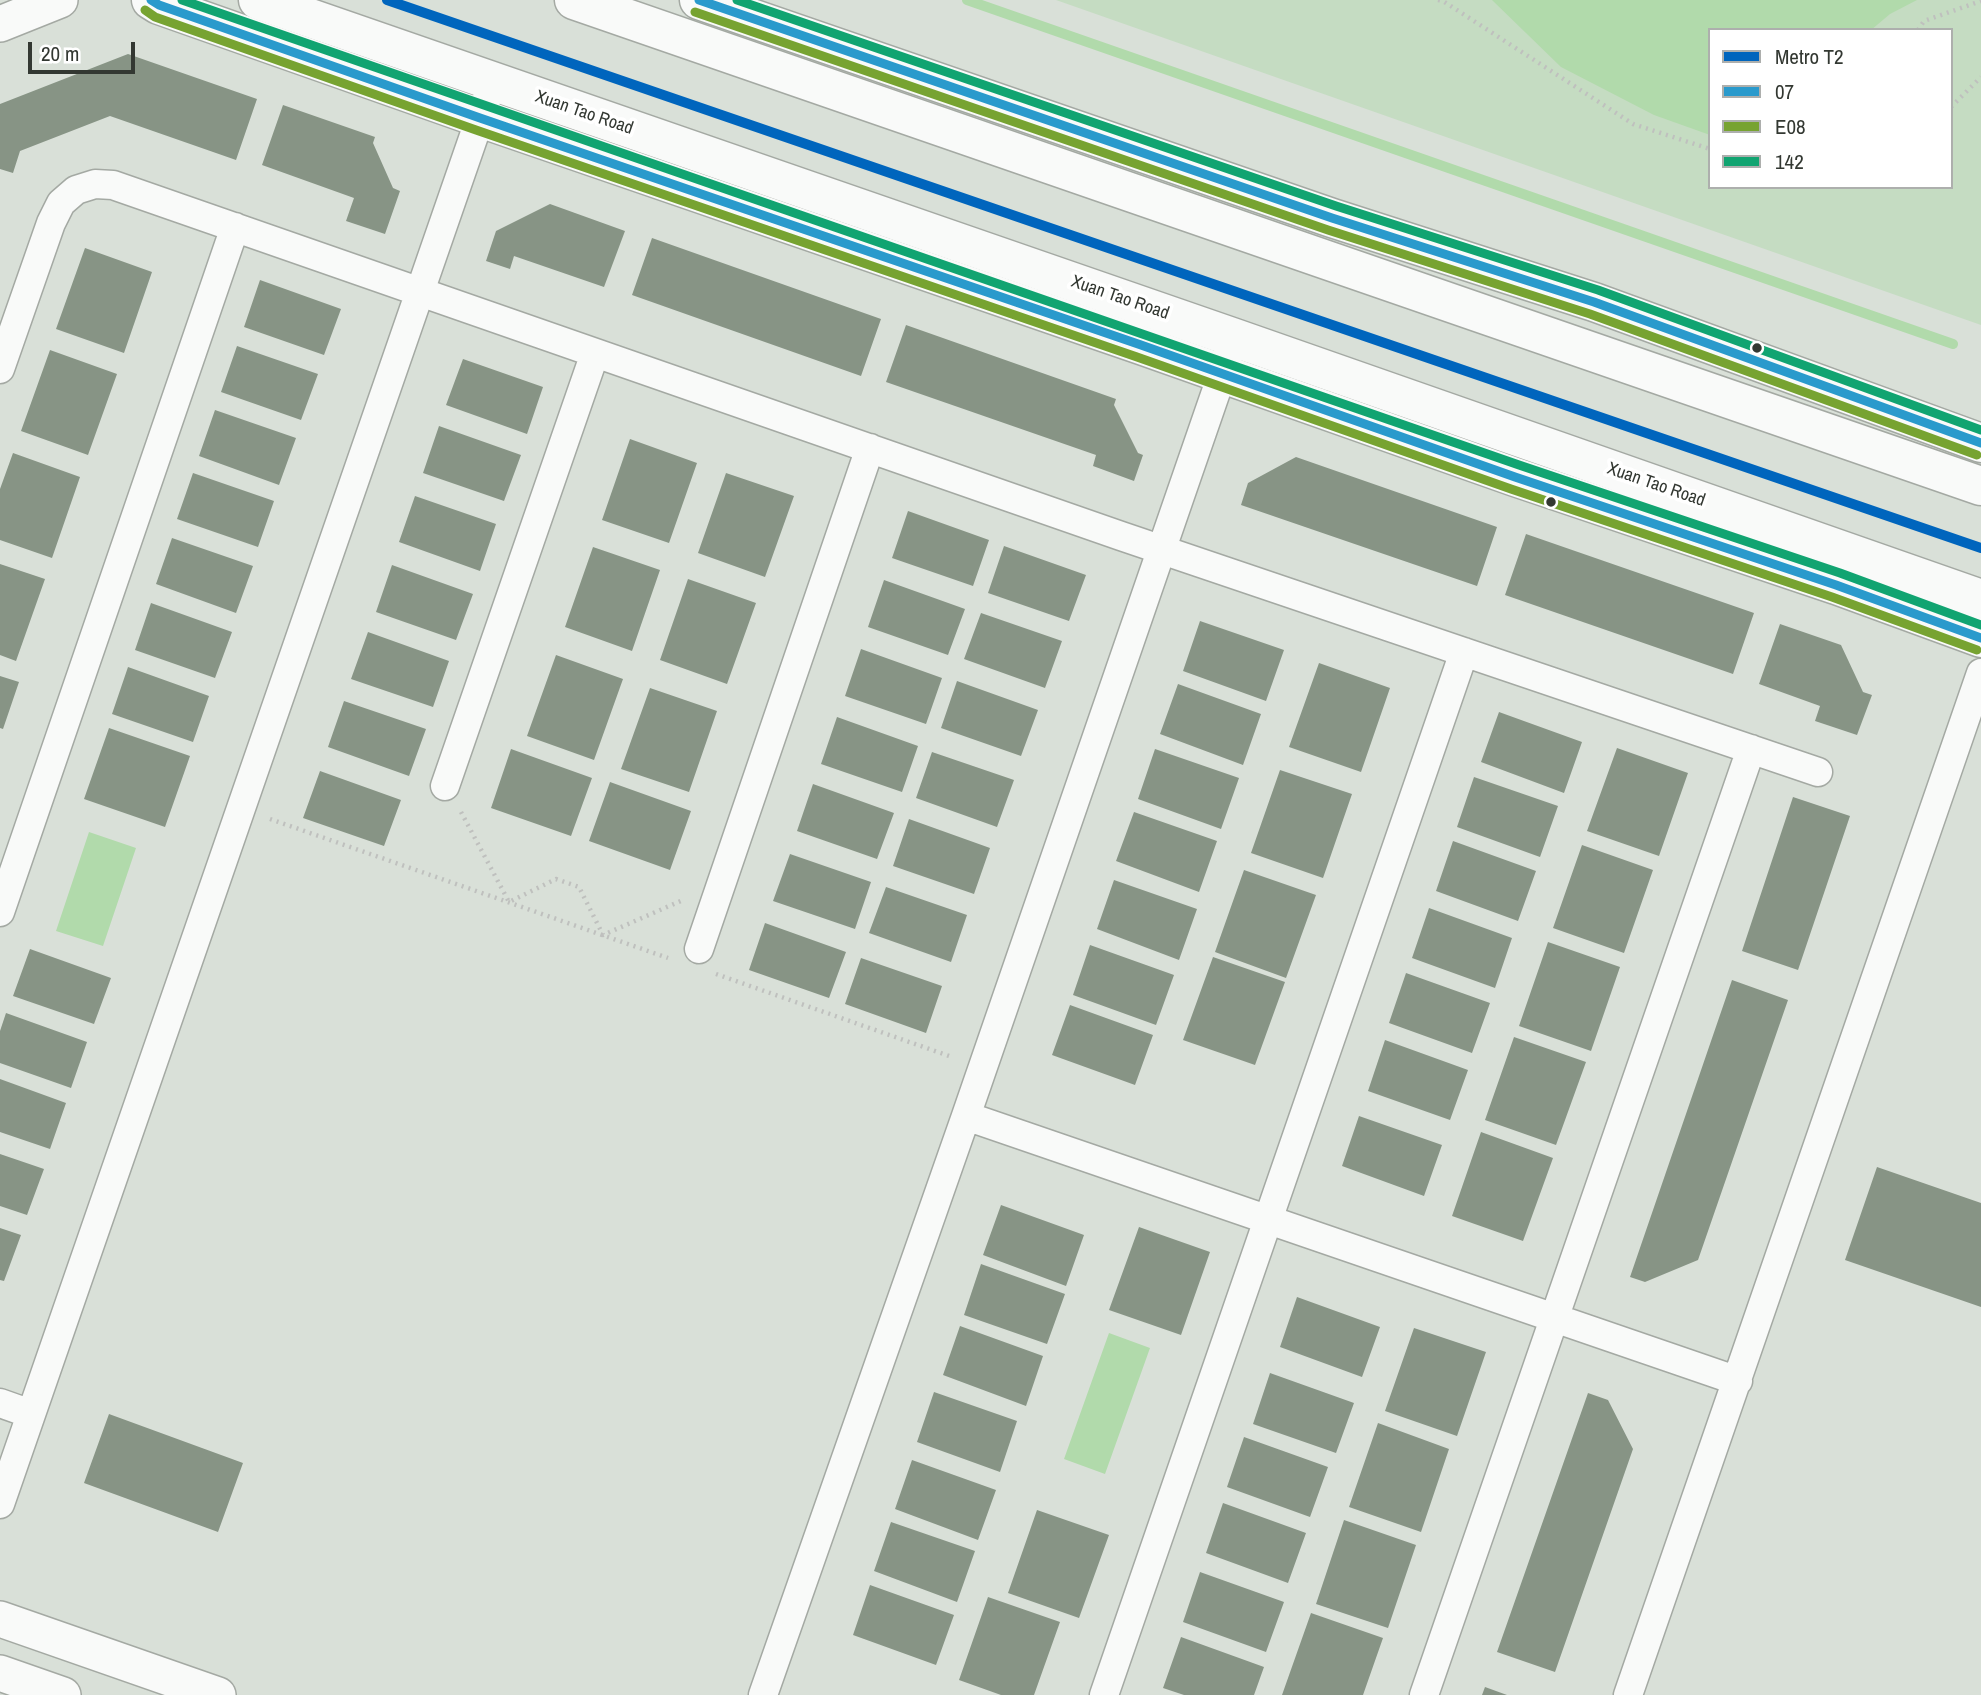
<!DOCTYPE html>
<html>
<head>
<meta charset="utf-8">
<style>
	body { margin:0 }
	#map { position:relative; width:1981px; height:1695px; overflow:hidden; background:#d9e0d8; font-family:"Archivo Narrow",sans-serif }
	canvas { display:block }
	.legend { position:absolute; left:1708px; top:28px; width:245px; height:161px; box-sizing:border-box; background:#fff; border:2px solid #adafad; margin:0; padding:9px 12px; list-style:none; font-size:21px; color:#333832 }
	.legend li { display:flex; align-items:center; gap:14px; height:35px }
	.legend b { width:35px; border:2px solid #adafad }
	.scale { position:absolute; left:28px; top:42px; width:107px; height:32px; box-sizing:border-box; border:4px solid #333832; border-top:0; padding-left:9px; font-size:21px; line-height:24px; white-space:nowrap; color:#333832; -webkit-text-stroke:5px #fff; paint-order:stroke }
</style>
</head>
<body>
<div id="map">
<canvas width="1981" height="1695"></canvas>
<ul class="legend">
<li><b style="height:9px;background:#0065bd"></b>Metro T2</li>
<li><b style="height:9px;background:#2a9acc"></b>07</li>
<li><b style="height:9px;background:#77a331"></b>E08</li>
<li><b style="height:9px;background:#11a471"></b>142</li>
</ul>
<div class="scale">20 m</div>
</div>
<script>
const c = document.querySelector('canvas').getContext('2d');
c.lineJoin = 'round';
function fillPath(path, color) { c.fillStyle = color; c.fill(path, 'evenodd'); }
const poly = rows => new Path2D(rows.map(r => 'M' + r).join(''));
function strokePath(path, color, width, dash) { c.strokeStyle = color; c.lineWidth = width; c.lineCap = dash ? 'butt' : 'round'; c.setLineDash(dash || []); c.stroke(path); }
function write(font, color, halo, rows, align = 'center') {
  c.font = font + ' "Archivo Narrow",sans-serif'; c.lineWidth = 7; c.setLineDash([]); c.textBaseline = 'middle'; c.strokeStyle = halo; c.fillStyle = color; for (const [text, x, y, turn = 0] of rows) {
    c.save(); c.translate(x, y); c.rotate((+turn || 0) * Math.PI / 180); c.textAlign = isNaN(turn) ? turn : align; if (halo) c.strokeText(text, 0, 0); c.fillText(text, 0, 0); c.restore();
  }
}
fillPath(poly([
	[1056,0,1981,0,1981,325],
	[1710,30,1951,30,1951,187,1710,187]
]), '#c5dcc2');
fillPath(poly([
	[1492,0,1917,0,1890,14,1871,30,1710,30,1710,135,1654,115,1561,67],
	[89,832,136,848,103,946,56,931],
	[1109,1333,1150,1348,1105,1474,1064,1459]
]), '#b1daab');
strokePath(poly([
	[967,0,1953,344]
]), '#b1daab', 10);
fillPath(poly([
	[128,54,257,99,236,160,110,116,20,151,13,173,0,169,0,104],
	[283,105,375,137,373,143,393,188,400,191,385,234,346,221,354,198,262,165],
	[550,204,625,231,604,287,514,256,510,269,486,261,496,231],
	[652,238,881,319,861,376,632,295],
	[85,248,152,272,124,353,56,329],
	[260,280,341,309,324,355,244,327],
	[906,325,1116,399,1114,405,1138,453,1143,455,1134,481,1093,466,1096,455,886,382],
	[237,346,318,374,301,420,221,392],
	[50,350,117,374,88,455,21,431],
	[463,359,543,387,527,434,446,405],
	[215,410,296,438,279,485,199,456],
	[439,426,521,455,504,501,423,473],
	[630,439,697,463,669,543,602,520],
	[13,453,80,477,52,558,0,540,0,489],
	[1296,457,1497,527,1477,586,1241,505,1248,483],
	[193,473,274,501,258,547,177,519],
	[726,473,794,496,765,577,698,553],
	[415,496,496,524,480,571,399,542],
	[908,511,989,540,973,586,892,558],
	[1526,534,1754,613,1733,674,1505,595],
	[172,538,253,566,236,613,156,584],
	[1004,546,1086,575,1069,621,988,593],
	[593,547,660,570,632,651,565,627],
	[0,564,45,579,16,661,0,655],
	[392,565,473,594,456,640,376,612],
	[688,579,756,603,727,684,660,660],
	[884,580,965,609,948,655,868,627],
	[151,603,232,632,215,678,135,650],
	[981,613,1062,641,1045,688,964,659],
	[1200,621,1284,650,1266,701,1183,671],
	[1780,624,1841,645,1863,692,1872,695,1857,735,1815,721,1820,706,1759,684],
	[368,632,449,661,433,707,351,679],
	[861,649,942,678,926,724,845,696],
	[556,655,623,679,594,760,527,736],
	[1319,663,1390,688,1361,772,1289,747],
	[128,667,209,696,193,742,112,714],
	[0,676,19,682,3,729,0,728],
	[957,681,1038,710,1021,756,941,728],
	[1178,684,1261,714,1243,765,1160,734],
	[650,688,717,711,689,792,621,769],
	[344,701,426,729,409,776,328,747],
	[1499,712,1582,742,1564,793,1481,762],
	[837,717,918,746,902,792,821,764],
	[109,728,190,756,165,827,84,799],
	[1617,748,1688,773,1659,856,1587,831],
	[511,749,592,778,571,836,491,808],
	[1155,749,1239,778,1221,829,1138,799],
	[932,752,1014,780,997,827,916,798],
	[1280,770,1352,794,1323,878,1251,853],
	[320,771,401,800,384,846,303,818],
	[1474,777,1558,806,1540,857,1457,827],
	[610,782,691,811,670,870,589,841],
	[813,784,894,813,877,859,797,831],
	[1793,797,1850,816,1798,970,1742,951],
	[1134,812,1217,841,1199,892,1116,861],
	[909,819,990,848,974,894,893,866],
	[1453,841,1536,871,1518,921,1436,891],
	[1582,845,1653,870,1624,953,1553,928],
	[790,854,871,882,855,929,773,901],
	[1244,870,1316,895,1286,978,1215,952],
	[1114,880,1197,909,1179,960,1097,929],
	[886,887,967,915,951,962,869,933],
	[1429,908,1512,938,1495,988,1412,958],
	[765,923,846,952,829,998,749,970],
	[1548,942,1620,967,1591,1051,1519,1026],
	[1090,945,1174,975,1156,1025,1073,995],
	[30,949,111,978,94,1024,13,996],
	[1213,957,1285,982,1255,1065,1183,1040],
	[861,958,942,986,926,1033,845,1004],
	[1406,973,1490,1003,1472,1053,1389,1023],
	[1732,980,1788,1000,1698,1260,1645,1282,1630,1277],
	[1070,1005,1153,1035,1135,1085,1052,1055],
	[6,1013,87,1042,71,1088,0,1063,0,1031],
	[1514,1037,1586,1062,1556,1145,1485,1120],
	[1385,1040,1468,1070,1450,1120,1368,1091],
	[0,1079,66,1103,50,1149,0,1132],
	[1359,1116,1442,1145,1424,1196,1342,1166],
	[1481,1132,1553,1158,1523,1241,1452,1216],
	[0,1154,44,1169,27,1215,0,1206],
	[1877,1167,1981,1203,1981,1307,1845,1260],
	[1001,1205,1084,1235,1066,1286,983,1255],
	[1139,1227,1210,1252,1181,1335,1109,1310],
	[0,1228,21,1235,4,1281,0,1280],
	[981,1264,1065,1294,1047,1344,964,1315],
	[1297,1297,1380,1327,1362,1377,1280,1347],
	[960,1326,1043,1356,1026,1406,943,1375],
	[1414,1328,1486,1352,1457,1436,1385,1411],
	[1270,1373,1354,1403,1336,1453,1253,1424],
	[934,1392,1017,1421,1000,1472,917,1442],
	[1588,1393,1608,1400,1633,1449,1555,1672,1497,1652],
	[109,1414,243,1463,218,1532,84,1483],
	[1378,1423,1449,1449,1421,1532,1349,1507],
	[1244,1437,1328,1467,1310,1517,1227,1487],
	[912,1460,996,1490,978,1540,895,1509],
	[1223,1503,1306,1533,1288,1583,1206,1553],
	[1037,1510,1109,1535,1079,1618,1008,1593],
	[1344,1520,1416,1545,1388,1628,1316,1604],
	[891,1522,975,1551,957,1602,874,1571],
	[1200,1572,1284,1602,1266,1652,1183,1622],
	[870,1585,954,1615,936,1665,853,1635],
	[988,1597,1060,1622,1034,1695,1001,1695,959,1680],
	[1311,1613,1383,1638,1363,1695,1282,1695],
	[1181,1637,1264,1667,1254,1695,1184,1695,1163,1688],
	[1485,1687,1507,1695,1482,1695]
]), '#879485');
const minor = poly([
	[0,369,51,223,61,203,76,190,95,184,113,185,1121,536,1818,772],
	[445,786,595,353],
	[0,912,235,227],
	[699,949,870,448],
	[966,1116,1738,1381],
	[0,1403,31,1414],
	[0,1504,486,101],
	[763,1695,966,1116,1228,357],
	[1104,1695,1464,652],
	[1424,1695,1751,749],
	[1628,1695,1981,673]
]);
const tertiary = poly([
	[0,24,60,0],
	[0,1619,218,1695],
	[0,1673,63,1695]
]);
const secondary = poly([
	[151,0,159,5,480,118,1141,345,1515,477,1836,585,1981,638],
	[699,0,1332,218,1594,302,1981,443]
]);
const primary = poly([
	[258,0,1235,338,1981,599],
	[574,0,1981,486]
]);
strokePath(minor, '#a4a9a3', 31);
strokePath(tertiary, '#a4a9a3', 38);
strokePath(secondary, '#a4a9a3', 41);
strokePath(primary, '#a4a9a3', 41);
strokePath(poly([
	[1438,0,1443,1,1633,124,1710,149],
	[1918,30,1924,21,1981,1],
	[1951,107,1981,77],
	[461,812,509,902,556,879,579,887,603,935,683,900],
	[270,819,668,958],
	[716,974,952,1057]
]), '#bfc0be', 4.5, [2, 5]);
strokePath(minor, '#f9faf9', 28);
strokePath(tertiary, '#f9faf9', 35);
strokePath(secondary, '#f9faf9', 38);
strokePath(primary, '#f9faf9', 38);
strokePath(poly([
	[151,0,159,5,480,118,1141,345,1515,477,1836,585,1981,638],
	[699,0,1332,218,1594,302,1981,443]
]), '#2a9acc', 9);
strokePath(poly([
	[145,10,155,17,476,130,1137,357,1511,489,1832,597,1977,650],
	[695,12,1328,230,1590,314,1977,455]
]), '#77a331', 9);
strokePath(poly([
	[182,0,1519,465,1840,573,1981,625],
	[737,0,1336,206,1598,290,1981,430]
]), '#11a471', 9);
strokePath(poly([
	[387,0,1981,548]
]), '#0065bd', 10);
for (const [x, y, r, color] of [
	[1757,348,6,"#333832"],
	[1551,502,6,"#333832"]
]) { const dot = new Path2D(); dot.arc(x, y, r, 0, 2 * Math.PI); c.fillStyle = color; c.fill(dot); strokePath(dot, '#fff', 2.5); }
write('18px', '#333832', '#fff', [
	["Xuan Tao Road",584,113,19],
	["Xuan Tao Road",1120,298,19],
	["Xuan Tao Road",1656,485,19]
]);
</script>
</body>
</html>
